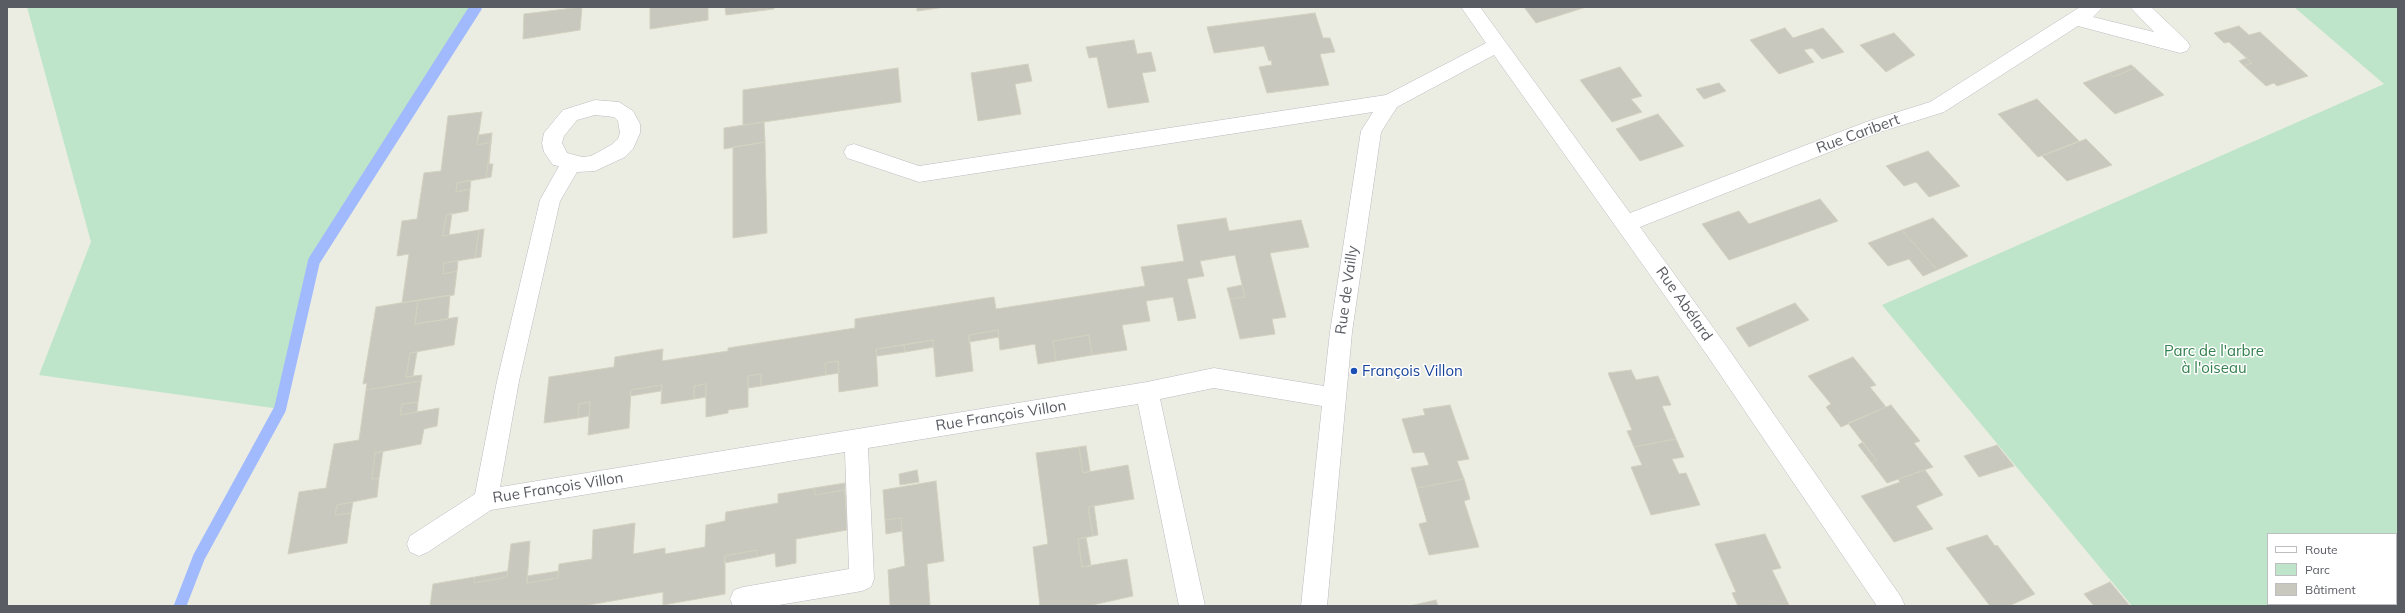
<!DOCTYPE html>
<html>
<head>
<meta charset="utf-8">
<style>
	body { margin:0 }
	#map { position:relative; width:2405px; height:613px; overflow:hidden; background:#ecede2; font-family:Mulish,sans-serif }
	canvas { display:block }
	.frame { position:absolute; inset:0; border:8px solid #5a5c63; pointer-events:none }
	.legend { position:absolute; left:2267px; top:533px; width:130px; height:72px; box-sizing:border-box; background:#fff; border:1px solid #bdbec1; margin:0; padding:5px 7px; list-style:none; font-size:12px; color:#5a5c63 }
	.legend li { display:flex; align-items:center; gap:8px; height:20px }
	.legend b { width:20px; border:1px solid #bdbec1 }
</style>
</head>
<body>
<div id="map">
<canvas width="2405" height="613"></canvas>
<div class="frame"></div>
<ul class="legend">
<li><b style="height:5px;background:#fff"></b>Route</li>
<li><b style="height:11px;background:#bee5c9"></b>Parc</li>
<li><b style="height:11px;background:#c8c8be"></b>Bâtiment</li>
</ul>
</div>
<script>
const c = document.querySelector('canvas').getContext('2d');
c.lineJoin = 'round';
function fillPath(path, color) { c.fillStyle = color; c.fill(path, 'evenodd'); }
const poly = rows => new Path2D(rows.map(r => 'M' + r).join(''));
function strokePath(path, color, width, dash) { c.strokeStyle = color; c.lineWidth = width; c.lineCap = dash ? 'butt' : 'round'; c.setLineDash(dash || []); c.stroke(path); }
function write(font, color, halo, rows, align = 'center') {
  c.font = font + ' Mulish,sans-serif'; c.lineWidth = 3; c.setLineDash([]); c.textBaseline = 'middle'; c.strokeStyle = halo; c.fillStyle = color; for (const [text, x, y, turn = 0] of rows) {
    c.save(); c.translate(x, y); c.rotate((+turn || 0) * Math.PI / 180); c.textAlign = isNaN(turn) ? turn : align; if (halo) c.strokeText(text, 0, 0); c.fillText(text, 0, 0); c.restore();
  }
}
fillPath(poly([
	[27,7,476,7,314,261,280,409,39,375,91,242],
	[2294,7,2398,7,2398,606,2132,606,1882,305,2384,84],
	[2268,534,2396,534,2396,604,2268,604]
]), '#bee5c9');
strokePath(poly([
	[180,606,199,557,280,409,314,261,476,7]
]), '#a1bafe', 12);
const building = poly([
	[582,7,580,30,523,39,524,14,582,7],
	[650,7,708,7,708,20,650,29,650,7],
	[725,7,774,7,774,9,726,15,725,7],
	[917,7,945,7,917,11,917,7],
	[1524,7,1586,7,1536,23,1524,7],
	[1315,13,1323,38,1330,38,1335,52,1320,54,1329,85,1267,93,1259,67,1272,65,1271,60,1269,61,1264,46,1214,53,1207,27,1315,13],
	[2239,26,2249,35,2260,32,2308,76,2277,86,2274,83,2266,86,2244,66,2252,63,2229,42,2224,43,2214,33,2239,26],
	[1785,28,1793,38,1823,28,1844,52,1822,59,1812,48,1804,50,1814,62,1779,74,1750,40,1785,28],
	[1894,33,1915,55,1886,72,1860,45,1894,33],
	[1134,40,1137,54,1151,52,1156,71,1142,73,1149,102,1108,108,1097,57,1089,58,1086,47,1134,40],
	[2247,58,2252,63,2244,66,2239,61,2247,58],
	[1028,64,1032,81,1015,84,1021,114,978,121,971,73,1028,64],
	[2131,65,2135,68,2113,77,2109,73,2131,65],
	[1620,67,1642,96,1631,99,1642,112,1612,122,1580,80,1620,67],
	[898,68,901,102,743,125,743,90,898,68],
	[2135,68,2164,95,2115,114,2083,83,2109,73,2113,77,2135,68],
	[1719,83,1726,91,1704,99,1696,89,1719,83],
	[2037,99,2079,141,2038,157,1998,114,2037,99],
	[482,112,477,145,491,142,486,178,457,183,456,192,470,189,468,211,446,215,443,236,479,230,475,258,444,263,443,274,457,271,454,295,402,303,409,254,397,256,402,221,417,219,424,173,441,171,448,116,482,112],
	[1658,114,1684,146,1640,161,1616,129,1658,114],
	[764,122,765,142,724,149,724,128,764,122],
	[492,133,491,142,477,145,478,135,492,133],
	[2086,139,2112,165,2067,181,2042,156,2086,139],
	[491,142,489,164,493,164,491,177,486,178,491,142],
	[765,142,767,233,733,238,733,147,765,142],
	[1928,151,1960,186,1929,197,1916,182,1904,186,1886,166,1928,151],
	[471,180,470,189,456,192,457,183,471,180],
	[1820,199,1838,221,1729,260,1702,224,1739,211,1749,224,1820,199],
	[452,213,449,235,443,236,446,215,452,213],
	[1226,218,1229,231,1301,220,1309,247,1270,253,1286,317,1272,319,1275,334,1240,339,1230,299,1245,297,1235,255,1200,261,1204,276,1187,279,1196,318,1178,321,1173,297,1146,301,1150,321,1122,325,1127,350,1092,355,1089,335,1053,341,1056,361,1038,364,1035,344,1000,350,998,330,969,335,973,371,936,377,933,340,876,349,878,386,839,392,838,361,825,363,826,375,761,386,761,374,748,376,748,407,728,410,728,413,706,417,706,384,694,386,694,399,661,404,662,385,631,390,629,428,588,435,590,402,579,404,578,418,544,423,549,377,614,367,615,357,663,349,662,361,728,351,728,348,855,328,855,319,994,297,996,309,1145,286,1141,267,1184,261,1177,225,1226,218],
	[1933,218,1968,256,1937,270,1902,230,1933,218],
	[484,229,481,257,475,258,479,230,484,229],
	[1902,230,1937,270,1923,276,1909,259,1888,266,1868,243,1902,230],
	[458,261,457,271,443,274,444,263,458,261],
	[1242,285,1245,297,1230,299,1227,288,1242,285],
	[450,295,448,319,415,324,418,300,450,295],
	[418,300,415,324,458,317,454,345,410,353,406,377,422,375,421,381,366,390,367,383,363,384,376,307,418,300],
	[1795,303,1809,320,1749,347,1736,328,1795,303],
	[998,330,999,337,969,342,969,335,998,330],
	[1089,335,1092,355,1056,361,1053,341,1089,335],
	[933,340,934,347,905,352,904,345,933,340],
	[904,345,905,352,877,356,876,349,904,345],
	[417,352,413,376,406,377,410,353,417,352],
	[1853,357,1876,385,1870,387,1886,407,1841,427,1826,407,1831,404,1808,376,1853,357],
	[838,361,839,373,826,375,825,363,838,361],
	[1631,370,1636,380,1658,376,1671,405,1662,406,1676,439,1634,447,1627,431,1632,430,1608,373,1631,370],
	[761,374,761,386,748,388,748,376,761,374],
	[421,381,418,402,402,404,400,415,439,408,437,426,424,429,421,444,375,453,372,479,379,478,377,497,337,505,335,515,351,513,347,543,288,554,299,492,326,488,334,444,359,440,366,390,421,381],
	[706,384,706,397,694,399,694,386,706,384],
	[662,385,661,391,630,396,631,390,662,385],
	[418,402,417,412,400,415,402,404,418,402],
	[590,402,589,416,578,418,579,404,590,402],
	[1450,405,1469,459,1457,461,1464,479,1417,488,1411,468,1429,465,1424,452,1413,453,1402,419,1425,415,1423,409,1450,405],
	[1891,405,1920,441,1914,443,1933,467,1887,483,1872,463,1877,461,1848,423,1891,405],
	[1676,439,1684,457,1672,459,1679,474,1686,473,1700,505,1651,515,1631,467,1642,465,1634,447,1676,439],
	[1863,442,1877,461,1872,463,1858,445,1863,442],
	[1997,445,2014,466,1979,477,1964,456,1997,445],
	[1086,446,1090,471,1083,473,1079,447,1086,446],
	[1079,447,1083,473,1128,465,1134,499,1088,507,1093,536,1078,539,1082,567,1127,559,1133,596,1088,606,1040,606,1033,547,1048,544,1036,453,1079,447],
	[383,451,379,478,372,479,375,453,383,451],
	[917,470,919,482,900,485,899,474,917,470],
	[1925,470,1943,495,1916,506,1933,529,1894,542,1861,496,1900,482,1898,479,1925,470],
	[1464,479,1470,499,1464,501,1479,547,1429,555,1419,524,1427,522,1417,488,1464,479],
	[936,481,944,561,927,564,930,606,890,606,888,570,905,566,901,518,885,520,883,490,936,481],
	[845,483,845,490,815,495,814,488,845,483],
	[814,488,815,495,845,490,847,530,796,539,796,563,776,567,775,553,757,557,756,550,725,556,725,594,663,605,663,592,583,606,430,606,433,584,475,577,474,583,507,577,511,544,530,541,527,583,558,578,559,564,592,559,593,530,635,523,633,554,665,548,665,554,705,547,706,525,725,521,726,512,778,503,778,494,814,488],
	[353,502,351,513,335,515,337,505,353,502],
	[1094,506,1098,535,1093,536,1088,507,1094,506],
	[901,518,902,531,886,534,885,520,901,518],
	[1765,534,1781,568,1772,570,1789,605,1738,606,1732,593,1736,592,1715,544,1765,534],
	[1987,535,1995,546,1997,545,2035,594,2009,606,1990,606,1946,548,1987,535],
	[1086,537,1091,566,1082,567,1078,539,1086,537],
	[756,550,757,557,724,563,725,556,756,550],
	[508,571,507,577,474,583,475,577,508,571],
	[559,571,558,578,527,583,527,576,559,571],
	[2110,582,2130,606,2094,606,2084,594,2110,582],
	[1436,600,1438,606,1409,606,1436,600]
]);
fillPath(building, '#c8c8be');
strokePath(building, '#d2d1c0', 1);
const street = poly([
	[1461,7,1480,7,1630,213,1866,122,1930,102,2080,7,2103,7,2093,17,2154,32,2130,7,2151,7,2187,41,2190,46,2187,51,2180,53,2078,26,1944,112,1880,132,1640,227,1725,344,1901,597,1905,606,1877,606,1709,358,1494,55,1397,107,1381,132,1352,332,1327,606,1301,606,1322,406,1214,388,1160,399,1205,606,1179,606,1138,404,868,448,874,579,871,587,862,591,773,606,733,606,730,599,734,590,743,587,849,569,845,452,491,510,428,552,419,556,410,552,407,544,410,536,475,494,497,381,540,200,559,166,553,165,544,152,542,143,544,133,563,110,595,100,619,102,633,111,640,124,640,133,633,149,625,157,595,171,577,172,560,201,519,381,500,487,1147,382,1214,368,1324,386,1330,332,1361,131,1373,112,919,182,847,158,844,152,847,146,854,144,919,166,1386,95,1486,43,1461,7],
	[595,115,614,117,618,121,620,133,618,139,611,145,591,156,582,157,567,153,562,143,564,136,577,120,595,115]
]);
strokePath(street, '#babac1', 1);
fillPath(street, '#fff');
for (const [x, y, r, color] of [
	[1354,371,4,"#1a4fb4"]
]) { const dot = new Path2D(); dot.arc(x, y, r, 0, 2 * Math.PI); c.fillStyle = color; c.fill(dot); strokePath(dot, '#fff', 1.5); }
write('15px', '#5a5c63', '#fff', [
	["Rue Caribert",1858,134,-20],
	["Rue de Vailly",1347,290,-82],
	["Rue Abélard",1684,304,55],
	["Rue François Villon",1001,416,-9],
	["Rue François Villon",558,488,-9]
]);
write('15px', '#34804e', '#fff', [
	["Parc de l'arbre",2214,351],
	["à l'oiseau",2214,368]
]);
write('15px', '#164399', '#fff', [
	["François Villon",1362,371]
], 'left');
</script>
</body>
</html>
